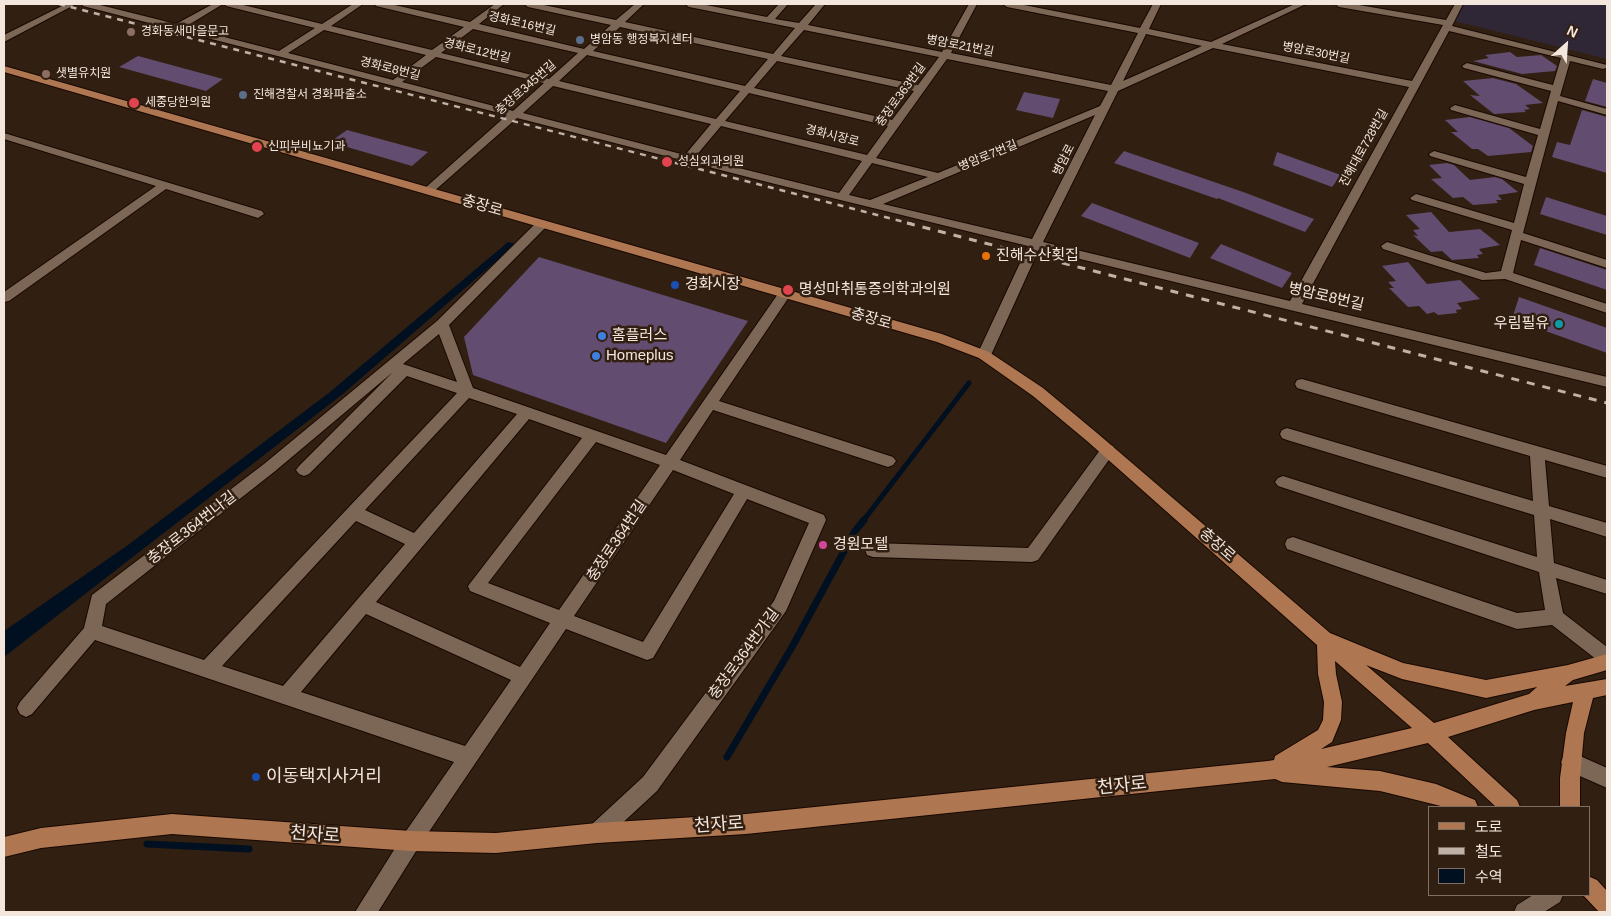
<!DOCTYPE html>
<html>
<head>
<meta charset="utf-8">
<style>
	body { margin:0 }
	#map { position:relative; width:1611px; height:916px; overflow:hidden; background:#311f11; font-family:Arial,"Noto Sans KR",sans-serif }
	canvas { display:block }
	.frame { position:absolute; inset:0; border:5px solid #f3e6dd; pointer-events:none }
	.legend { position:absolute; left:1428px; top:806px; width:162px; height:90px; box-sizing:border-box; background:#311f11; border:1px solid #7f6f63; margin:0; padding:6px 9px; list-style:none; font-size:15px; color:#f3e6dd }
	.legend li { display:flex; align-items:center; gap:10px; height:25px }
	.legend b { width:25px; border:1px solid #7f6f63 }
	.north { position:absolute; left:1541px; top:20px; width:50px; height:50px; -webkit-text-stroke:4px #311f11; paint-order:stroke; rotate:26deg; font-size:14px; font-weight:700; line-height:20px; text-align:center; color:#f3e6dd }
	.north::after { content:''; display:block; margin:auto; width:18px; height:22px; background:#f3e6dd; clip-path:polygon(50% 0,100% 100%,50% 72%,0 100%) }
</style>
</head>
<body>
<div id="map">
<canvas width="1611" height="916"></canvas>
<div class="frame"></div>
<ul class="legend">
<li><b style="height:6px;background:#ae7751"></b>도로</li>
<li><b style="height:6px;background:#c1b2a8"></b>철도</li>
<li><b style="height:14px;background:#001021"></b>수역</li>
</ul>
<div class="north">N</div>
</div>
<script>
const c = document.querySelector('canvas').getContext('2d');
c.lineJoin = 'round';
function fillPath(path, color) { c.fillStyle = color; c.fill(path, 'evenodd'); }
const poly = rows => new Path2D(rows.map(r => 'M' + r).join(''));
function strokePath(path, color, width, dash) { c.strokeStyle = color; c.lineWidth = width; c.lineCap = dash ? 'butt' : 'round'; c.setLineDash(dash || []); c.stroke(path); }
function write(font, color, halo, rows, align = 'center') {
  c.font = font + ' Arial,"Noto Sans KR",sans-serif'; c.lineWidth = 5; c.setLineDash([]); c.textBaseline = 'middle'; c.strokeStyle = halo; c.fillStyle = color; for (const [text, x, y, turn = 0] of rows) {
    c.save(); c.translate(x, y); c.rotate((+turn || 0) * Math.PI / 180); c.textAlign = isNaN(turn) ? turn : align; if (halo) c.strokeText(text, 0, 0); c.fillText(text, 0, 0); c.restore();
  }
}
fillPath(poly([
	[1461,4,1607,4,1607,59,1450,20]
]), '#302736');
fillPath(poly([
	[508,242,516,244,344,393,4,657,4,631,128,545,330,392]
]), '#001021');
strokePath(poly([
	[863,521,969,383]
]), '#001021', 5);
strokePath(poly([
	[727,757,792,647,855,531,864,520],
	[147,844,249,849]
]), '#001021', 7);
fillPath(poly([
	[1510,52,1517,57,1541,55,1557,66,1555,71,1522,74,1473,61,1489,58,1485,55],
	[138,56,223,79,206,91,119,67],
	[1493,78,1516,84,1543,103,1525,105,1530,109,1524,110,1526,112,1494,114,1470,95,1480,96,1463,81],
	[1593,79,1607,83,1607,107,1585,101],
	[1024,92,1060,99,1053,118,1016,110],
	[1582,110,1607,117,1607,173,1552,157,1557,142,1570,145],
	[1470,117,1509,128,1533,146,1531,152,1488,156,1478,149,1472,149,1451,132,1458,132,1445,120],
	[347,130,428,152,412,166,330,142],
	[1124,151,1246,193,1314,219,1305,232,1218,198,1217,199,1114,163],
	[1277,152,1341,175,1332,187,1273,165],
	[1447,163,1454,165,1470,180,1495,177,1502,179,1518,192,1498,195,1502,200,1496,200,1498,203,1473,205,1463,197,1453,198,1431,179,1442,178,1429,165],
	[1546,197,1607,216,1607,235,1540,214],
	[1092,203,1199,243,1190,258,1081,216],
	[1431,212,1449,232,1480,229,1500,245,1479,249,1483,254,1477,255,1479,258,1452,260,1442,251,1431,252,1413,235,1418,236,1413,230,1420,229,1406,215],
	[1221,244,1292,273,1282,288,1210,258],
	[1540,248,1607,270,1607,290,1534,265],
	[539,257,748,321,666,443,473,375,464,337],
	[1408,262,1427,284,1460,280,1480,299,1457,303,1462,309,1456,310,1457,313,1438,315,1434,312,1427,314,1419,306,1408,307,1389,288,1394,288,1388,282,1396,281,1382,266],
	[1519,297,1607,328,1607,353,1512,319]
]), '#624c6f');
const minor = poly([
	[66,4,76,4,4,42,4,35,66,4],
	[82,4,96,4,176,24,213,4,223,4,185,27,279,51,315,28,226,6,225,4,239,4,322,24,353,4,363,4,331,26,432,50,464,27,376,6,375,4,390,4,470,22,495,4,504,4,479,24,584,49,611,25,528,7,524,4,539,4,616,20,635,4,644,4,625,22,773,54,795,28,689,7,685,4,701,4,767,17,779,4,788,4,775,19,799,23,816,4,825,4,808,25,942,52,969,4,977,4,951,53,1111,85,1138,33,1007,7,1003,4,1019,4,1140,28,1153,4,1161,4,1149,29,1211,42,1295,4,1306,4,1222,44,1412,81,1443,25,1339,7,1335,4,1353,4,1446,20,1455,4,1463,4,1452,26,1607,65,1606,68,1603,69,1570,61,1560,96,1607,109,1607,115,1558,101,1523,233,1607,260,1607,268,1521,240,1513,273,1607,304,1607,313,1505,279,1482,280,1383,249,1381,246,1387,242,1486,273,1501,271,1512,230,1412,200,1410,198,1416,194,1514,223,1524,184,1430,156,1429,154,1434,151,1526,177,1538,135,1451,110,1450,108,1455,105,1540,129,1551,91,1464,68,1462,66,1467,63,1553,85,1561,58,1449,31,1302,304,1607,377,1607,387,1039,249,991,355,989,358,984,360,979,358,977,355,1028,246,775,184,517,118,432,193,424,193,422,191,424,189,507,115,83,6,82,4],
	[620,27,768,59,745,86,593,51,620,27],
	[473,29,578,53,549,79,441,53,473,29],
	[324,30,426,55,393,80,288,53,324,30],
	[804,30,939,57,918,85,781,56,804,30],
	[1146,34,1202,46,1123,81,1146,34],
	[1213,48,1409,87,1290,301,1043,242,1118,91,1213,48],
	[587,55,740,91,716,119,559,81,587,55],
	[436,57,544,83,513,111,402,82,436,57],
	[947,59,1108,91,1100,106,938,173,876,158,947,59],
	[777,61,914,91,892,120,754,88,777,61],
	[553,86,711,124,685,155,523,113,553,86],
	[749,93,888,126,867,155,725,121,749,93],
	[1095,115,1032,239,883,204,1095,115],
	[721,126,862,161,839,193,695,157,721,126],
	[872,163,928,177,870,200,849,195,872,163],
	[4,133,262,211,264,214,258,218,166,189,9,301,4,302,4,292,156,186,4,139,4,133],
	[542,220,546,221,548,224,546,227,449,325,473,388,666,455,780,291,785,290,791,294,719,401,893,457,896,461,893,465,888,467,713,410,680,460,824,515,826,520,786,611,657,791,604,840,597,843,590,840,587,833,590,826,643,777,774,601,809,523,747,499,653,658,647,660,566,629,418,848,378,912,355,912,404,834,454,762,95,640,32,714,26,717,20,714,17,708,20,702,84,628,92,595,264,464,437,321,538,221,542,220],
	[439,334,457,382,403,364,439,334],
	[393,372,299,466,296,470,299,474,304,476,309,474,407,376,457,393,204,660,102,626,106,604,274,472,393,372],
	[469,398,517,414,414,533,365,510,469,398],
	[529,419,582,438,468,586,470,591,550,623,520,667,376,602,529,419],
	[596,442,660,465,559,610,488,583,596,442],
	[673,470,734,494,643,642,574,616,673,470],
	[356,521,405,544,283,686,222,666,356,521],
	[366,614,511,680,465,746,301,692,366,614],
	[1302,379,1607,466,1607,478,1545,460,1549,506,1607,523,1607,537,1550,519,1554,563,1607,580,1607,594,1556,578,1563,613,1607,647,1607,665,1601,663,1552,625,1517,629,1287,549,1285,544,1287,539,1293,537,1517,613,1545,610,1539,572,1278,486,1275,482,1278,478,1283,476,1537,557,1534,515,1287,440,1282,438,1280,434,1282,430,1287,428,1533,501,1530,456,1297,388,1295,384,1297,380,1302,379],
	[1108,444,1113,446,1115,450,1113,454,1038,560,1032,562,873,557,867,555,865,550,867,545,873,543,1028,548,1103,446,1108,444],
	[1571,752,1607,768,1607,788,1564,769,1561,762,1564,755,1571,752],
	[1533,895,1563,895,1560,902,1544,912,1514,912,1517,905,1533,895]
]);
const major = poly([
	[4,66,942,334,989,352,1043,388,1097,433,1330,633,1403,663,1486,680,1568,665,1607,654,1607,670,1573,680,1565,686,1607,679,1607,695,1593,698,1584,733,1580,778,1580,807,1560,807,1560,778,1566,733,1573,702,1534,710,1448,737,1517,800,1520,807,1496,807,1428,743,1327,767,1380,771,1436,784,1475,800,1478,807,1445,807,1380,791,1282,782,1275,779,746,834,597,843,496,853,411,851,172,834,41,848,4,857,4,837,41,828,172,814,411,831,496,833,597,823,746,814,1268,761,1274,760,1275,756,1318,730,1323,720,1324,702,1318,674,1317,645,1087,441,1033,396,979,358,937,342,4,72,4,66],
	[1335,661,1412,728,1321,749,1332,742,1341,720,1342,702,1336,674,1335,661],
	[1366,665,1402,679,1486,698,1537,687,1529,694,1434,723,1366,665],
	[1590,877,1597,880,1607,891,1607,912,1599,912,1583,895,1590,895,1590,877]
]);
strokePath(minor, '#190800', 2);
strokePath(major, '#190800', 2);
fillPath(minor, '#7c6656');
fillPath(major, '#ae7751');
strokePath(poly([
	[59,4,912,224]
]), '#c1b2a8', 2.5, [6, 6]);
strokePath(poly([
	[907,223,1607,403]
]), '#c1b2a8', 3, [8, 8]);
for (const [x, y, r, color] of [
	[131,32,5,"#8d6e63"],
	[580,40,5,"#5c6f8a"],
	[46,74,5,"#8d6e63"],
	[243,95,5,"#5c6f8a"],
	[134,103,6,"#e0444e"],
	[257,147,6,"#e0444e"],
	[667,162,6,"#e0444e"],
	[986,256,5,"#e8710a"],
	[675,285,5,"#1a4fb4"],
	[788,290,6,"#e0444e"],
	[1559,324,5,"#0f9aa8"],
	[602,336,5,"#3f7fe0"],
	[596,356,5,"#3f7fe0"],
	[823,545,5,"#d1479c"],
	[256,777,5,"#1a4fb4"]
]) { const dot = new Path2D(); dot.arc(x, y, r, 0, 2 * Math.PI); c.fillStyle = color; c.fill(dot); strokePath(dot, '#311f11', 2); }
write('12px', '#f3e6dd', '#311f11', [
	["경화로16번길",522,24,13],
	["병암로21번길",960,46,11],
	["경화로12번길",477,51,14],
	["병암로30번길",1316,53,11],
	["경화로8번길",390,69,14],
	["충장로345번길",526,88,-41],
	["충장로363번길",901,95,-54],
	["경화시장로",832,136,14],
	["진해대로728번길",1364,148,-61],
	["병암로7번길",988,156,-22],
	["병암로",1064,160,-63]
]);
write('12px', '#f3e6dd', '#311f11', [
	["경화동새마을문고",141,32],
	["병암동 행정복지센터",590,40],
	["샛별유치원",56,74],
	["진해경찰서 경화파출소",253,95],
	["세중당한의원",145,103],
	["신피부비뇨기과",268,147],
	["성심외과의원",678,162]
], 'left');
write('15px', '#f3e6dd', '#311f11', [
	["충장로",482,206,16],
	["병암로8번길",1326,297,13],
	["충장로",871,319,16],
	["충장로364번나길",192,528,-38],
	["충장로364번길",617,541,-56],
	["충장로",1217,545,41],
	["충장로364번가길",744,654,-54]
]);
write('15px', '#f3e6dd', '#311f11', [
	["진해수산횟집",996,256],
	["경화시장",685,285],
	["명성마취통증의학과의원",799,290],
	["우림필유",1549,324,"right"],
	["홈플러스",612,336],
	["Homeplus",606,356],
	["경원모텔",833,545]
], 'left');
write('18px', '#f3e6dd', '#311f11', [
	["이동택지사거리",266,777]
], 'left');
write('18px', '#f3e6dd', '#311f11', [
	["천자로",1122,786,-6],
	["천자로",719,825,-4],
	["천자로",315,835,4]
]);
</script>
</body>
</html>
